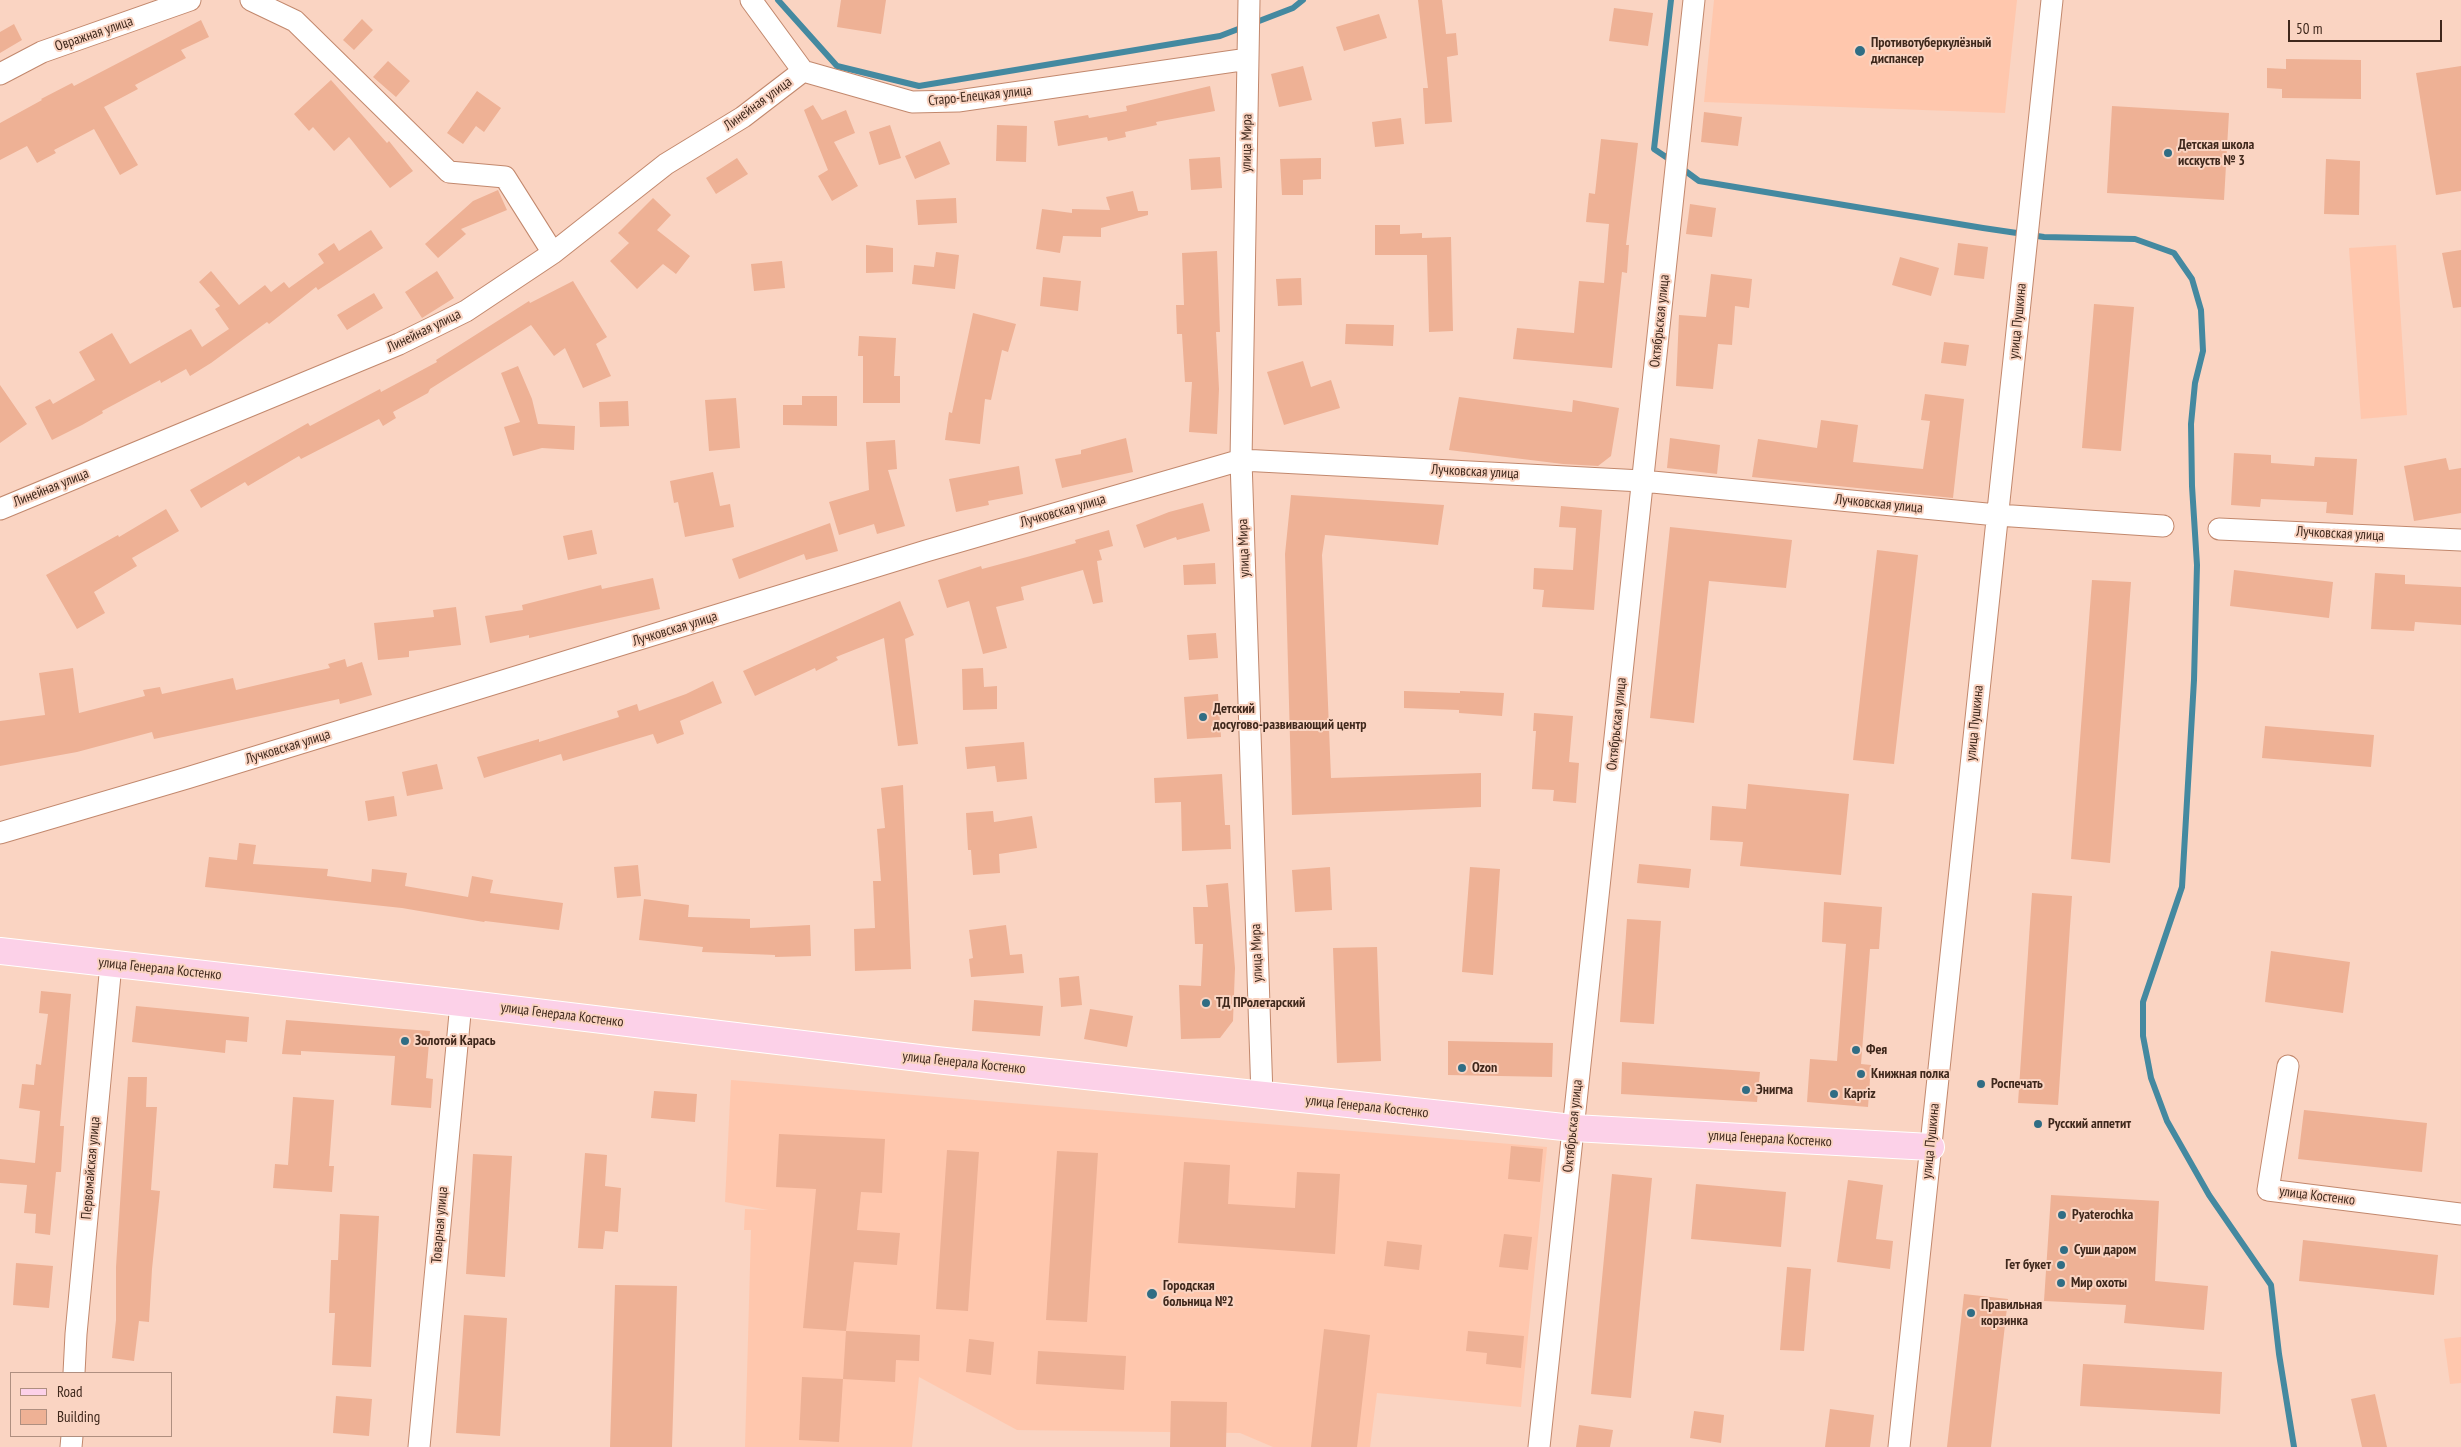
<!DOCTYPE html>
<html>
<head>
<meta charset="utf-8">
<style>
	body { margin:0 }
	#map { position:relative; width:2461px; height:1447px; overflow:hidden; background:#fad4c2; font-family:"PT Sans Narrow",sans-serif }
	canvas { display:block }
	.legend { position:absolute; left:10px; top:1372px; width:162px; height:65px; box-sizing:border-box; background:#fad4c2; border:1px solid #af8f80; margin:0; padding:6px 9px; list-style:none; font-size:15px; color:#3f281c }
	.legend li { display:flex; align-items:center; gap:10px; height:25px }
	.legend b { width:25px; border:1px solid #af8f80 }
	.scale { position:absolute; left:2288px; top:20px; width:154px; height:22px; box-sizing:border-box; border:2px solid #3f281c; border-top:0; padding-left:6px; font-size:15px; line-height:18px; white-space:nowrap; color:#3f281c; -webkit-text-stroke:4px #fad4c2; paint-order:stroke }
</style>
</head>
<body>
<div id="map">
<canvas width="2461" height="1447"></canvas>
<ul class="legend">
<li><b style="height:6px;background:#fcd1e8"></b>Road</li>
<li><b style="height:14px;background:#eeb195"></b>Building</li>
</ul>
<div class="scale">50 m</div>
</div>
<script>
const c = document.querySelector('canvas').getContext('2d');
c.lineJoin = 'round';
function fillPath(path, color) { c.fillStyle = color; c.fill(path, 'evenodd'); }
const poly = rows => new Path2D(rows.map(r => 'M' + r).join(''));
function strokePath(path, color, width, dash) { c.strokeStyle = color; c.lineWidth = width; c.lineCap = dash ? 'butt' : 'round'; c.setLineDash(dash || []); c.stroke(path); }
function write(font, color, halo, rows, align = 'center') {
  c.font = font + ' "PT Sans Narrow",sans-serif'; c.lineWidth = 4; c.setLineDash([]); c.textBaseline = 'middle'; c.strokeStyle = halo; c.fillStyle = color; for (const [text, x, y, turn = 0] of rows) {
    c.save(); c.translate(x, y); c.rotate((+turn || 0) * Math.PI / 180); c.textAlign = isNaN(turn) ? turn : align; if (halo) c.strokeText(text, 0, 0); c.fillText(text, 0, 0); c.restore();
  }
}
fillPath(poly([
	[1714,0,2017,0,2005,113,1704,102],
	[2396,245,2407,415,2361,419,2349,248],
	[731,1080,1547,1147,1521,1407,1377,1393,1370,1447,1273,1447,1240,1433,1017,1430,919,1377,912,1447,745,1447,751,1230,744,1230,745,1209,768,1210,725,1202],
	[2461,1337,2461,1383,2450,1384,2444,1339]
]), '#ffc7ad');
strokePath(poly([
	[778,0,837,66,919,86,1220,36,1293,8,1303,0],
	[1671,0,1654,149,1672,161],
	[1680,167,1699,181,1983,228,2044,237,2135,239,2174,253,2192,279,2201,310,2203,351,2195,383,2191,424,2192,486,2197,565,2194,680,2182,887,2143,1002,2143,1036,2151,1078,2167,1121,2209,1195,2271,1285,2279,1354,2294,1447]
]), '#4489a0', 6);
fillPath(poly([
	[841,0,886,0,881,34,837,27],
	[1418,0,1442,0,1446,34,1456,33,1458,55,1447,57,1452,122,1425,124,1423,88,1428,88],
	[1614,8,1653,13,1648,46,1609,41],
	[1379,14,1387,38,1344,51,1336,27],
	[362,19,373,30,354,50,343,40],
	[201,20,209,37,181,50,186,58,135,85,138,89,104,107,138,165,120,175,94,129,54,150,56,153,37,163,27,146,0,160,0,123,42,100,41,99,72,83,74,86],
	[14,24,22,40,0,53,0,32],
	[2286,59,2361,60,2361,99,2282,98,2282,89,2267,88,2267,68,2286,69],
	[388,61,410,81,396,97,373,77],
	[1303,66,1312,100,1279,107,1271,74],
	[2461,66,2461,191,2436,195,2416,73],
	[331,80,387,143,389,141,413,171,390,188,349,137,334,151,313,127,309,131,294,114],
	[1210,86,1215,111,1156,122,1157,125,1125,132,1126,137,1108,141,1107,137,1058,146,1054,121,1088,115,1089,118,1127,111,1126,106],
	[477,91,501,108,484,132,476,126,463,144,447,133],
	[813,105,822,120,846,110,855,133,834,142,858,186,832,201,818,176,828,170,804,110],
	[2112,106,2229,113,2224,200,2107,193],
	[1704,112,1742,117,1738,146,1701,142],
	[1401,118,1404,144,1375,147,1372,122],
	[890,125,901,158,879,165,869,132],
	[997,125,1027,126,1026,162,996,161],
	[1601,139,1638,143,1626,245,1629,245,1627,273,1622,272,1612,368,1513,359,1517,328,1574,333,1579,281,1604,283,1609,224,1586,222,1589,193,1595,194],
	[940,141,950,164,915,179,905,156],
	[1220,157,1222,188,1191,190,1189,159],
	[737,158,748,174,716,194,706,178],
	[1321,158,1321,179,1303,180,1303,195,1282,195,1280,159],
	[2326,159,2360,161,2359,215,2324,214],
	[498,190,507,210,461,229,466,234,438,258,425,244,473,201],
	[1133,191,1138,211,1148,211,1148,215,1101,228,1101,237,1063,236,1060,253,1036,249,1042,209,1072,213,1072,209,1110,210,1106,197],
	[653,198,671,215,657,230,690,256,676,274,663,264,637,289,610,261,629,243,618,233],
	[956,198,957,223,918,225,916,200],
	[1690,204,1716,208,1712,237,1686,234],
	[1375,225,1400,225,1400,234,1422,233,1422,238,1451,237,1453,331,1429,332,1427,255,1375,255],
	[371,230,383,248,318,290,316,287,269,324,267,322,211,363,190,376,186,369,161,383,160,380,102,411,103,413,82,425,52,440,35,407,50,399,53,404,95,380,79,352,112,333,130,364,191,329,202,347,229,329,215,309,220,306,199,282,211,271,239,305,265,285,271,292,284,282,289,288,324,263,318,254,334,243,339,251],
	[1958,243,1988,247,1984,279,1954,275],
	[866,245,893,248,893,272,866,273],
	[2461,250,2461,307,2453,308,2442,253],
	[1217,251,1220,332,1216,332,1219,389,1217,434,1189,432,1192,382,1185,382,1182,334,1177,334,1176,305,1184,305,1182,253],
	[936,252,959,255,955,289,912,284,914,265,934,267],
	[1900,257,1939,268,1931,296,1892,285],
	[782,261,785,288,754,291,751,264],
	[437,271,454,298,422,318,405,292],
	[1711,274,1752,279,1749,308,1735,306,1732,345,1718,344,1713,389,1676,386,1679,315,1706,317],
	[1043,277,1081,281,1078,311,1040,306],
	[1301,278,1302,305,1278,306,1276,279],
	[573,281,607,337,596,344,611,376,583,388,565,348,554,356,531,325,430,389,428,393,393,412,396,418,383,426,379,419,301,459,299,456,248,486,245,482,201,508,190,490,308,423,310,426,380,389,381,392,437,362,436,360,529,301,530,303],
	[374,293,383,308,347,330,337,315],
	[2094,304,2134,307,2121,451,2082,448],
	[973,313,1016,324,1008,352,1002,350,991,400,985,399,980,444,945,440,949,412,952,413],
	[1346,324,1394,325,1393,346,1345,344],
	[859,336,896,338,894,376,900,376,900,403,863,403,863,356,858,356],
	[1944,342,1969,345,1966,366,1941,363],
	[1303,361,1311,387,1331,380,1340,408,1284,425,1267,372],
	[518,366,532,399,538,424,575,426,574,450,542,448,513,456,504,427,520,422,501,373],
	[0,385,27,424,0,443],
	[1925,394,1964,399,1953,498,1752,477,1758,439,1817,448,1821,420,1858,425,1853,462,1923,469,1930,421,1921,420],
	[802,396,837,396,837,426,783,425,783,405,802,405],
	[1459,397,1572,412,1573,400,1619,408,1611,456,1598,466,1563,464,1449,450],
	[736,398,740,448,709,451,705,400],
	[628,401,629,426,600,427,599,402],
	[1126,438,1133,472,1062,488,1055,459,1081,454,1081,450],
	[1670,438,1720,445,1717,474,1667,468],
	[895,440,897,469,888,470,905,526,877,534,874,524,839,535,829,502,869,490,866,442],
	[2234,453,2271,455,2271,463,2314,466,2315,457,2357,459,2353,515,2326,513,2327,502,2261,499,2260,507,2231,505],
	[2446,458,2449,470,2461,468,2461,513,2414,521,2404,466],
	[1019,466,1023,494,988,501,989,505,956,512,949,479],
	[713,472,720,506,730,504,734,527,685,537,678,502,674,503,670,481],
	[1291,495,1444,505,1438,545,1325,535,1322,555,1331,778,1481,773,1481,807,1292,815,1285,554],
	[1203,503,1210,531,1177,540,1176,537,1144,548,1136,525,1169,512],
	[1561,506,1602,510,1594,610,1542,607,1544,590,1533,589,1534,568,1573,570,1576,528,1559,527],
	[166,509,179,531,132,558,137,566,94,592,105,613,77,629,46,575,118,535,119,537],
	[830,523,838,551,806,560,804,554,739,579,732,559],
	[1670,527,1792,540,1786,588,1709,581,1694,723,1650,718],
	[592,530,597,554,568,560,563,536],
	[1109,530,1113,546,1099,550,1102,560,1097,561,1103,602,1093,604,1083,570,1021,587,1024,600,996,607,1007,648,983,654,969,601,947,608,938,580,981,566,982,569,1027,557,1076,543,1075,540],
	[1877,550,1918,555,1894,764,1853,760],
	[1215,563,1216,584,1184,585,1183,565],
	[2234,570,2333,582,2329,618,2230,606],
	[2375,573,2405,575,2405,584,2461,587,2461,625,2415,622,2414,631,2371,629],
	[653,578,660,609,529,638,529,635,490,643,485,616,523,610,522,605,601,585,602,589],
	[2092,580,2131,582,2110,863,2071,859],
	[900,601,914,635,905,639,918,744,898,746,884,638,836,657,838,660,816,671,815,668,755,696,743,671],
	[456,607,461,645,409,651,409,657,378,660,374,623,434,617,433,610],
	[1216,633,1218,658,1189,660,1187,635],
	[345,659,347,667,362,662,372,695,340,704,339,699,154,739,152,732,77,752,0,766,0,721,45,715,39,673,73,668,79,713,145,696,143,690,160,687,162,694,233,678,236,690,330,668,328,664],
	[983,668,984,687,997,686,997,709,963,710,962,669],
	[713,681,722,703,680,721,684,734,657,744,653,734,563,761,561,754,484,778,477,757,539,739,539,742,619,717,617,711,637,704,639,711,686,694],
	[1404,691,1460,693,1460,691,1504,693,1502,716,1459,713,1459,710,1404,708],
	[1218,694,1221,737,1187,739,1184,697],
	[1534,713,1573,716,1569,762,1579,763,1576,803,1553,801,1554,790,1532,789,1536,731,1533,731],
	[2265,726,2374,735,2371,767,2262,758],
	[1024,742,1027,779,997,782,995,766,967,769,965,747],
	[437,764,443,789,407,796,402,772],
	[1222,774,1225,825,1230,825,1231,849,1182,851,1181,802,1155,803,1154,778],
	[1748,784,1849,794,1841,875,1740,866,1743,842,1710,840,1712,806,1746,809],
	[903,785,911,969,855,971,854,929,875,928,873,881,881,881,877,829,885,828,881,788],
	[394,796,397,816,368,821,365,801],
	[993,811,994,822,1032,816,1037,848,999,854,1000,873,973,875,971,850,968,850,966,813],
	[239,843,256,845,253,864,328,869,327,876,371,882,372,869,407,873,405,886,468,897,472,876,493,880,490,893,563,903,559,930,485,921,484,922,402,908,205,887,209,857,237,860],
	[1639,864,1691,869,1689,888,1637,883],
	[638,865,641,896,617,898,614,867],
	[1330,867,1332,910,1295,912,1292,870],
	[1470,867,1500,869,1493,975,1462,972],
	[1228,883,1235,968,1233,1021,1220,1038,1181,1039,1179,985,1201,986,1203,944,1195,944,1193,907,1208,907,1206,885],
	[2032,893,2072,896,2058,1105,2018,1103],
	[644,899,689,905,688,917,750,919,750,928,810,925,811,956,775,957,775,955,702,952,703,947,639,940],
	[1824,902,1882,907,1879,949,1870,949,1861,1064,1871,1065,1868,1107,1807,1102,1810,1059,1837,1061,1846,944,1822,942],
	[1627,919,1661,921,1654,1024,1620,1022],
	[1006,925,1010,955,1022,954,1024,973,971,977,969,959,973,958,969,930],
	[1377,947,1381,1061,1337,1063,1333,948],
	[2271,951,2350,962,2343,1013,2265,1002],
	[1079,976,1082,1005,1061,1007,1059,978],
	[41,991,71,994,60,1126,64,1126,61,1172,56,1172,50,1235,35,1233,36,1214,24,1213,27,1185,0,1183,0,1159,35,1163,40,1111,19,1108,22,1084,34,1085,36,1064,41,1065,48,1014,39,1013],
	[974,1000,1043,1006,1040,1036,972,1031],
	[136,1006,249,1017,247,1042,226,1040,225,1053,132,1042],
	[1090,1009,1133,1016,1127,1047,1084,1039],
	[286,1020,430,1031,426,1078,433,1079,431,1108,391,1105,395,1056,301,1051,301,1055,282,1054],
	[1448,1041,1553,1043,1552,1077,1448,1075],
	[1622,1062,1760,1072,1757,1102,1621,1094],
	[128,1077,147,1077,146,1107,157,1107,151,1190,160,1191,152,1269,149,1322,139,1321,134,1361,112,1358,116,1320,116,1267],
	[654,1091,697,1094,695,1122,651,1118],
	[293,1097,334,1100,329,1166,334,1166,332,1192,273,1188,275,1164,288,1165],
	[2304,1110,2427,1123,2422,1172,2298,1159],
	[779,1134,885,1139,882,1193,861,1192,857,1230,900,1233,897,1265,854,1262,846,1331,803,1328,816,1189,776,1187],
	[1511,1146,1543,1149,1540,1182,1508,1179],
	[947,1150,979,1152,968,1311,936,1309],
	[1057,1151,1098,1153,1087,1322,1046,1320],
	[585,1153,607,1155,605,1186,621,1188,618,1232,605,1231,603,1249,578,1248],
	[473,1154,512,1156,505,1277,466,1274],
	[1184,1162,1230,1165,1228,1204,1295,1208,1297,1172,1340,1174,1335,1254,1178,1243],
	[1612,1174,1652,1178,1631,1398,1591,1394],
	[1848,1180,1883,1185,1876,1239,1893,1241,1890,1269,1837,1262],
	[1696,1184,1786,1192,1781,1247,1691,1239],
	[2051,1195,2159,1201,2155,1281,2208,1286,2204,1330,2124,1323,2126,1305,2044,1301],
	[340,1214,379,1216,371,1367,332,1365,335,1313,329,1313,331,1260,338,1260],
	[1504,1234,1532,1237,1528,1270,1499,1267],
	[2303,1240,2438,1255,2434,1295,2299,1281],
	[1387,1241,1422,1245,1419,1270,1384,1266],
	[16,1263,53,1266,49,1308,13,1305],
	[1787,1267,1811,1269,1804,1351,1780,1350],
	[615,1285,677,1286,672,1447,610,1447],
	[1964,1294,2008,1299,1991,1447,1947,1447],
	[464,1315,507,1318,500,1436,456,1433],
	[1324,1329,1370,1335,1357,1447,1311,1447],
	[846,1331,920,1335,919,1361,896,1360,895,1382,843,1379],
	[1468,1331,1524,1336,1521,1368,1486,1364,1487,1353,1466,1351],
	[969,1339,994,1342,991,1375,966,1372],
	[1038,1351,1126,1356,1124,1390,1036,1384],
	[2083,1364,2222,1372,2220,1414,2080,1406],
	[802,1377,843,1379,839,1442,799,1440],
	[2375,1394,2387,1447,2362,1447,2351,1399],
	[336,1396,372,1399,369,1436,333,1433],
	[1171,1401,1227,1402,1226,1447,1170,1447],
	[1830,1409,1874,1415,1870,1447,1825,1447],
	[1694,1411,1724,1415,1721,1443,1690,1438],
	[1579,1425,1613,1430,1610,1447,1576,1447]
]), '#eeb195');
const minor = poly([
	[251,0,295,21,449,172,505,177,553,253],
	[751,0,803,71,912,102,958,101,1248,59],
	[1249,0,1241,460,1262,1096],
	[0,74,42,52,190,0],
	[0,509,399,344,466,311,553,253,666,164,743,117,803,71],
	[2219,529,2461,540],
	[0,833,187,778,926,551,1241,460,1642,481,1997,515,2163,526],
	[2288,1066,2268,1190,2461,1214],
	[74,1373,76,1334,111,964],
	[71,1447,72,1436],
	[419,1447,461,1003],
	[1539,1447,1694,0],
	[1899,1447,2052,0]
]);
const major = poly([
	[0,951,461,1003,936,1060,1573,1128,1931,1147]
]);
strokePath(minor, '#c2886d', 23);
strokePath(major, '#fff', 28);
strokePath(minor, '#fff', 21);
strokePath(major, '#fcd1e8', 26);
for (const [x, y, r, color] of [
	[1860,51,6,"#306d84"],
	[2168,153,5,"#306d84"],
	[1203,717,5,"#306d84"],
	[1206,1003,5,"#306d84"],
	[405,1041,5,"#306d84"],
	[1856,1050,5,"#306d84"],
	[1462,1068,5,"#306d84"],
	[1861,1074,5,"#306d84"],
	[1981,1084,5,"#306d84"],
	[1746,1090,5,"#306d84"],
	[1834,1094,5,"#306d84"],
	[2038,1124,5,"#306d84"],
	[2062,1215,5,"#306d84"],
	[2064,1250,5,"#306d84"],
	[2061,1265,5,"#306d84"],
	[2061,1283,5,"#306d84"],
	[1152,1294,6,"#306d84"],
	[1971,1313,5,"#306d84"]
]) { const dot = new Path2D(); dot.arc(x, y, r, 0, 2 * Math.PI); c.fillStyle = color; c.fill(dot); strokePath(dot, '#fad4c2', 2); }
write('14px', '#3f281c', '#fad4c2', [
	["Овражная улица",94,34,-19],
	["Старо-Елецкая улица",980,96,-6],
	["Линейная улица",758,104,-36],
	["улица Мира",1247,143,-89],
	["Октябрьская улица",1660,321,-84],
	["улица Пушкина",2018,321,-84],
	["Линейная улица",424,331,-26],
	["Лучковская улица",1475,472,3],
	["Линейная улица",51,488,-22],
	["Лучковская улица",1879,504,6],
	["Лучковская улица",1063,511,-16],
	["Лучковская улица",2340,534,3],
	["улица Мира",1244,548,-92],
	["Лучковская улица",675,629,-17],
	["улица Пушкина",1975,723,-84],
	["Октябрьская улица",1617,724,-84],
	["Лучковская улица",288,747,-17],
	["улица Мира",1257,953,-92],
	["улица Генерала Костенко",160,969,6],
	["улица Генерала Костенко",562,1015,7],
	["улица Генерала Костенко",964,1063,6],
	["улица Генерала Костенко",1367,1107,6],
	["Октябрьская улица",1573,1126,-84],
	["улица Генерала Костенко",1770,1139,3],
	["улица Пушкина",1931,1141,-84],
	["Первомайская улица",91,1168,-85],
	["улица Костенко",2317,1196,7],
	["Товарная улица",440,1225,-85]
]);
write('bold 14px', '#3f281c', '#fad4c2', [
	["Противотуберкулёзный",1871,43],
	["диспансер",1871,59],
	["Детская школа",2178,145],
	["исскуств № 3",2178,161],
	["Детский",1213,709],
	["досугово-развивающий центр",1213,725],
	["ТД ПРолетарский",1216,1003],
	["Золотой Карась",415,1041],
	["Фея",1866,1050],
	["Ozon",1472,1068],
	["Книжная полка",1871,1074],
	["Роспечать",1991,1084],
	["Энигма",1756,1090],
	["Kapriz",1844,1094],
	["Русский аппетит",2048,1124],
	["Pyaterochka",2072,1215],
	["Суши даром",2074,1250],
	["Гет букет",2051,1265,"right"],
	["Мир охоты",2071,1283],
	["Городская",1163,1286],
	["больница №2",1163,1302],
	["Правильная",1981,1305],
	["корзинка",1981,1321]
], 'left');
</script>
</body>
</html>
